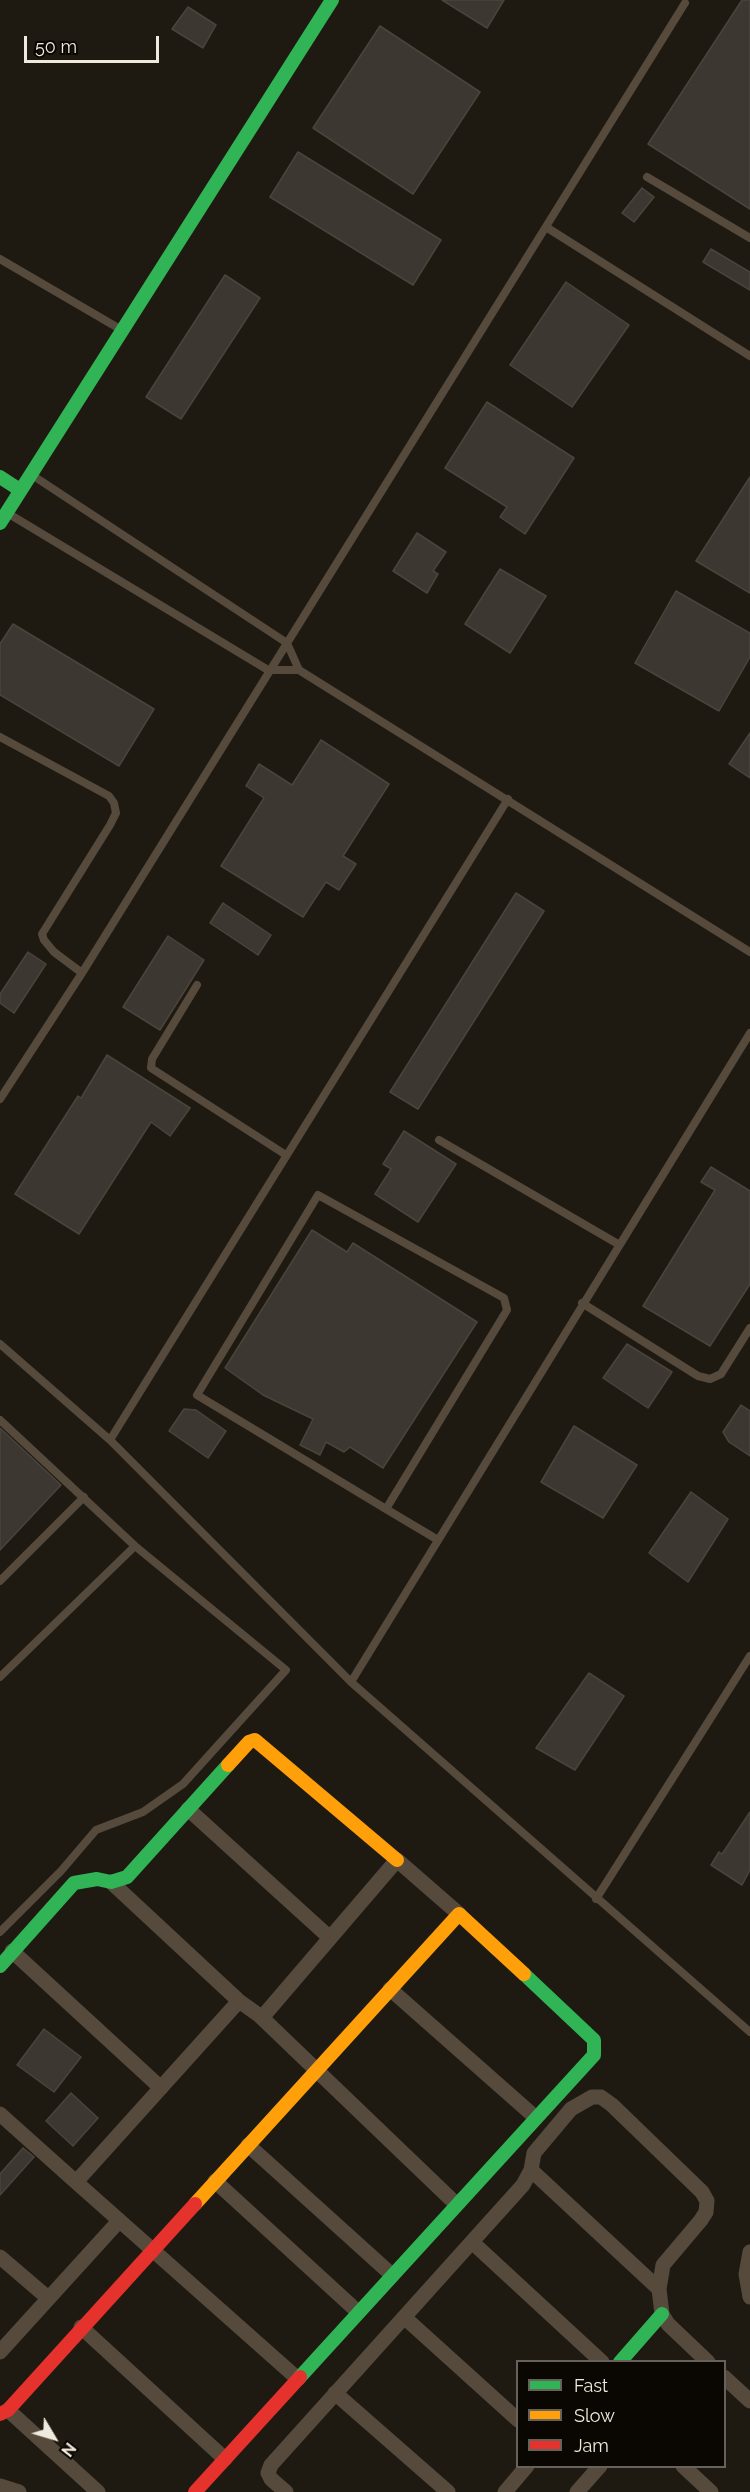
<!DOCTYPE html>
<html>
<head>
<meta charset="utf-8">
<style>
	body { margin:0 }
	#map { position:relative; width:750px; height:2492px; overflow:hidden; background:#1f1a11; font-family:Raleway,sans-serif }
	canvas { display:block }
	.legend { position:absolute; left:516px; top:2360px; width:210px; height:108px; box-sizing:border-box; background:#0a0702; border:2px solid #66615a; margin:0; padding:8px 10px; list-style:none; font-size:18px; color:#f0e9de }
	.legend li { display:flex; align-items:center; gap:12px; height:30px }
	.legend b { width:30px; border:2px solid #66615a }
	.north { position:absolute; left:24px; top:2408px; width:60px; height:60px; -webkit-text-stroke:4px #0a0702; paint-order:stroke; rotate:128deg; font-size:16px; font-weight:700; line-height:24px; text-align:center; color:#f0e9de }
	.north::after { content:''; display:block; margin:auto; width:21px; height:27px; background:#f0e9de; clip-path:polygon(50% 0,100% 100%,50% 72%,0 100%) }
	.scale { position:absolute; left:24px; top:36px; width:135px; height:27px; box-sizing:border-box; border:3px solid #f0e9de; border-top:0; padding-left:8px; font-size:18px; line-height:21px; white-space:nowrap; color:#f0e9de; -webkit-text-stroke:4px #0a0702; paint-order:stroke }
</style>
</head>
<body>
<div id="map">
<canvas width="750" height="2492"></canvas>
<ul class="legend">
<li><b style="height:8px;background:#30b455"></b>Fast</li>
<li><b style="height:8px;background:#ff9f0a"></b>Slow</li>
<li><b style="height:8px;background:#e5322d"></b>Jam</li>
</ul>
<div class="north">N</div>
<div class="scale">50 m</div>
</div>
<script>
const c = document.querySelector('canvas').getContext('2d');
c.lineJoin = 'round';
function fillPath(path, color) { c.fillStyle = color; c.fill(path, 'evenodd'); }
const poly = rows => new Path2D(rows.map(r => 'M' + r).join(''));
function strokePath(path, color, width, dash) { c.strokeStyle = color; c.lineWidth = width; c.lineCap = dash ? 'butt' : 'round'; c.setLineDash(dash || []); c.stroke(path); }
const building = poly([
	[442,0,504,0,487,28,442,0],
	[742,0,750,0,750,209,648,144,742,0],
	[188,7,216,25,203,48,172,29,188,7],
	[380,26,480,92,413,194,313,128,380,26],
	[298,152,441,240,413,285,270,197,298,152],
	[642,188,654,197,634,222,622,213,642,188],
	[711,249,750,272,750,290,703,262,711,249],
	[225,275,260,298,181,419,146,397,225,275],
	[566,282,629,325,572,407,510,365,566,282],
	[487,402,574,458,525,534,500,517,507,507,445,468,487,402],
	[750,477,750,593,696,561,750,477],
	[417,533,446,552,433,571,438,574,427,593,393,571,417,533],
	[500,569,546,596,510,653,465,624,500,569],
	[676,591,750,633,750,657,719,711,635,663,676,591],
	[13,624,154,709,119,766,0,695,0,644,13,624],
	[750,733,750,778,729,764,750,733],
	[321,740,389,784,343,856,356,864,339,890,326,882,303,917,221,866,264,798,246,786,259,764,292,785,321,740],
	[516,893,544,911,418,1109,390,1092,516,893],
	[223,903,271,935,258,955,210,923,223,903],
	[168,936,204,960,160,1030,123,1007,168,936],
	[28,952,46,964,14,1013,0,1003,0,994,28,952],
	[107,1055,190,1108,170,1136,151,1122,79,1234,15,1194,78,1096,81,1098,107,1055],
	[404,1131,456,1164,418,1222,375,1194,391,1169,383,1164,404,1131],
	[711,1167,750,1191,750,1284,710,1346,643,1306,715,1190,701,1182,711,1167],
	[312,1230,347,1252,353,1243,477,1322,383,1468,350,1447,344,1452,326,1442,320,1455,300,1445,313,1419,263,1395,225,1368,312,1230],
	[627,1344,672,1372,648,1408,603,1378,627,1344],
	[741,1405,750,1411,750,1456,729,1442,723,1432,741,1405],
	[184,1409,196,1410,226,1431,208,1458,169,1431,184,1409],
	[574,1426,637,1465,603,1518,541,1482,574,1426],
	[0,1428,61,1485,0,1550,0,1428],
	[691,1492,728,1519,688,1582,649,1553,691,1492],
	[589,1673,624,1696,575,1770,536,1748,589,1673],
	[750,1812,750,1870,742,1885,711,1865,719,1852,722,1854,750,1812],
	[44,2029,81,2057,54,2092,17,2065,44,2029],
	[71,2093,98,2118,73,2146,46,2121,71,2093],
	[23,2148,34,2157,0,2195,0,2174,23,2148]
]);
fillPath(building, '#3d3731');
strokePath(building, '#4b443d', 1.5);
strokePath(poly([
	[647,177,750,238],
	[546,227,750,356],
	[0,259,120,329],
	[32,475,287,643,299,670],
	[9,514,268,670,299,670,750,952],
	[0,737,109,796,114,803,116,813,110,825,42,934,44,940,54,952,82,973],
	[197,985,152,1059,151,1068,286,1155],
	[0,1099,82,973,685,3],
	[439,1140,618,1244],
	[582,1303,698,1376,710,1379,721,1374,750,1328],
	[0,1344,110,1440,351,1682,750,2032],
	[0,1420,135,1546],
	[110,1440,508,799],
	[386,1509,507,1310,504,1298,318,1195,197,1395,386,1509,438,1540],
	[0,1581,84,1497],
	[0,1677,135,1546,286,1670,183,1784,143,1812,96,1830,61,1871,0,1932],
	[351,1682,750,1033],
	[596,1899,750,1656]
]), '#554a3c', 8);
strokePath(poly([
	[188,1809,329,1937],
	[111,1882,239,2001,260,2016,456,2204],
	[12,1951,161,2088],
	[390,1989,535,2117],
	[239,2001,76,2182,298,2379],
	[260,2016,265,2014,397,1860,459,1914],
	[0,2114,76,2182],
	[248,2145,392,2275],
	[531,2170,659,2289],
	[215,2181,358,2312],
	[472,2242,602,2362],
	[750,2252,746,2274,750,2297],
	[0,2257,48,2298],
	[404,2317,518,2420],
	[81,2327,225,2459],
	[0,2352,119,2221],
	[724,2377,750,2401],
	[335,2393,448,2492],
	[8,2410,98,2492],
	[683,2466,711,2492],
	[0,2486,19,2492],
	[286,2492,271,2479,268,2473,271,2465,523,2185,531,2170,534,2153,571,2109,592,2097,601,2097,612,2105,702,2192,707,2201,706,2212,701,2220,663,2265,659,2289,662,2314,668,2324,708,2362],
	[505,2492,527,2466],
	[577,2492,600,2466]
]), '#554a3c', 15);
strokePath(poly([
	[0,477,20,490],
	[0,523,332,0],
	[0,1966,74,1883,97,1879,111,1882,127,1877,228,1765],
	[620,2362,662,2314],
	[300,2377,594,2055,594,2040,524,1974]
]), '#30b455', 14);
strokePath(poly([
	[228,1765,249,1742,255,1740,397,1860],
	[195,2204,459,1914,524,1974]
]), '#ff9f0a', 14);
strokePath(poly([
	[0,2414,8,2410,195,2204],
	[195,2492,300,2377]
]), '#e5322d', 14);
</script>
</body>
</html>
